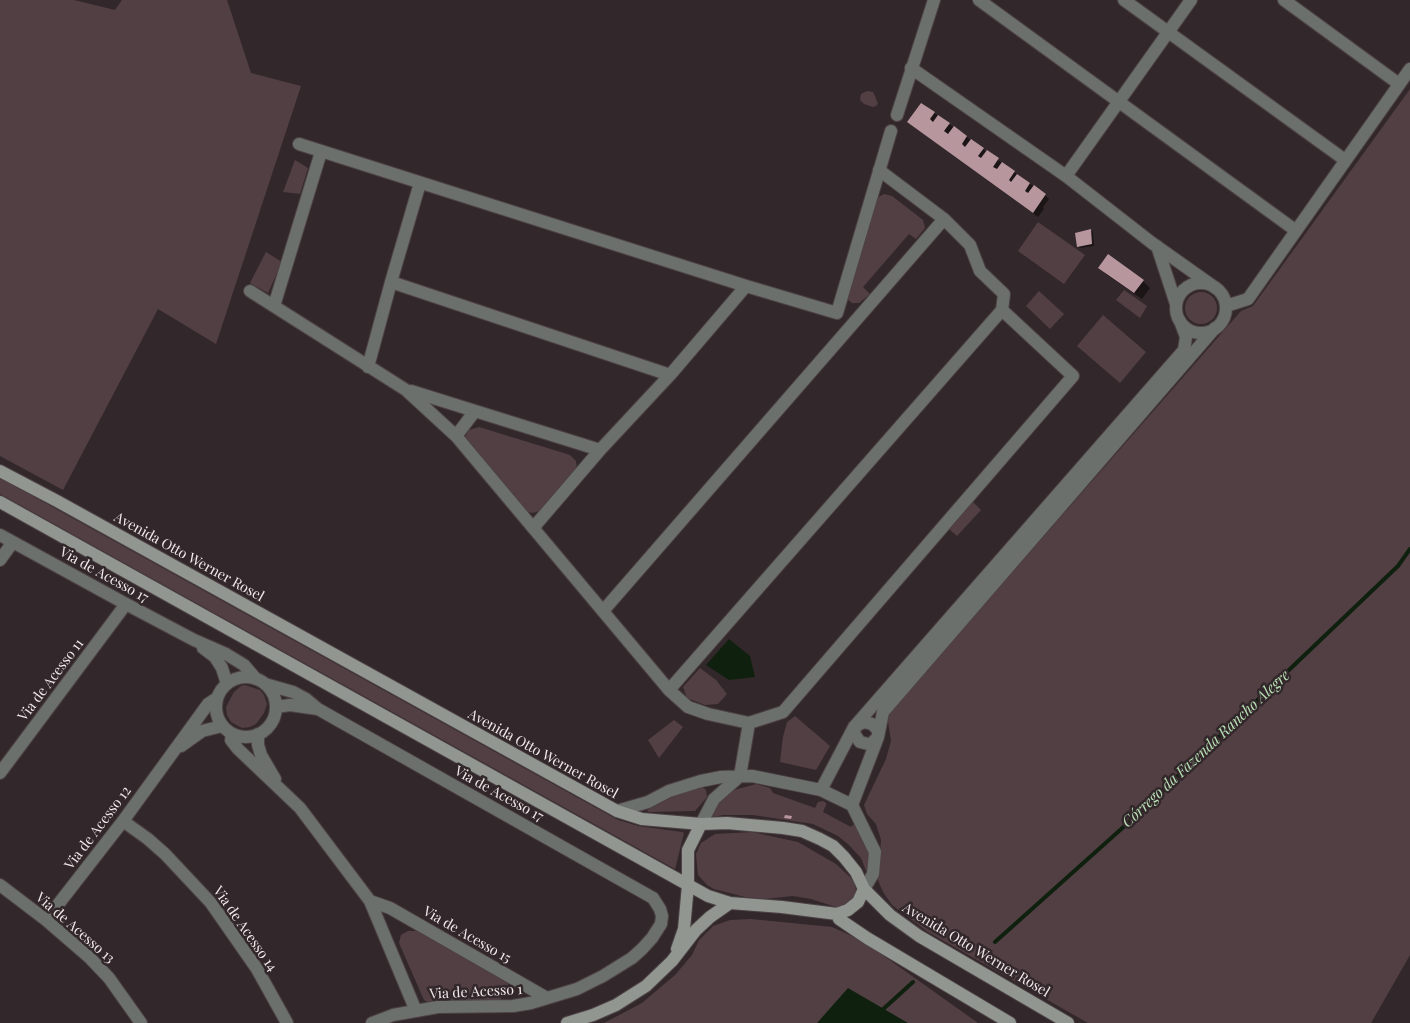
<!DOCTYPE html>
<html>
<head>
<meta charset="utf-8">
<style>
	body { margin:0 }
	canvas { display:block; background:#32272a }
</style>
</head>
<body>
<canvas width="1410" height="1023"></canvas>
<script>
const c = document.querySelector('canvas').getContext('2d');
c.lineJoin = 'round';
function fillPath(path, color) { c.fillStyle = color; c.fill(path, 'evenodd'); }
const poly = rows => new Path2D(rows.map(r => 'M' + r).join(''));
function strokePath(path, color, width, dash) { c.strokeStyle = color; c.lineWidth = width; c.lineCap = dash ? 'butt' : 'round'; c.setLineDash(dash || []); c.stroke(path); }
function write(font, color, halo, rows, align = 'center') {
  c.font = font + ' "Playfair Display",serif'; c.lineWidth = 5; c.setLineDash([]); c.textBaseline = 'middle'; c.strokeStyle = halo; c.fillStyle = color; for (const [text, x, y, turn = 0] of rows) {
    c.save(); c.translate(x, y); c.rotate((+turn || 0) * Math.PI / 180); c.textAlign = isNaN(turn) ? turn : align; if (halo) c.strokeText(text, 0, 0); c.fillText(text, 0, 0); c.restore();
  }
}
fillPath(poly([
	[0,0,74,0,115,10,122,0,227,0,251,73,301,86,216,344,158,309,63,490,0,456],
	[1410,89,1410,955,1371,1023,1088,1023,928,932,892,905,883,892,878,880,881,840,876,824,867,814,864,805,886,759,891,741,888,721,890,712,1241,311,1253,306],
	[867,91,873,92,875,96,878,104,876,106,873,107,864,104,860,100,861,94],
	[295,160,308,168,300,194,283,192],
	[884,194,892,196,923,220,925,228,916,239,909,234,863,287,870,294,859,303,852,303,847,299,877,198],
	[1038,222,1085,255,1064,284,1018,251],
	[266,252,282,262,268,293,250,283],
	[1124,290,1147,306,1140,318,1116,300],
	[1039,291,1064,314,1050,329,1026,306],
	'1185 308a16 16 0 1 1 32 0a16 16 0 1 1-32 0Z',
	[1103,315,1146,352,1120,383,1077,346],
	[479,427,570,455,576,461,577,470,542,510,533,513,528,512,465,441,465,437,469,430],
	[0,478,618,820,638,826,682,832,684,833,675,869,0,494],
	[973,502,981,510,957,536,949,529],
	[700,668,716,680,727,694,718,704,705,705,687,698,683,687],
	[245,685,260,690,264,695,267,704,264,713,256,724,250,727,242,728,231,722,227,715,226,707,234,692,241,686],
	[795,716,830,746,816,770,780,762,783,737,787,722],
	[674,720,683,727,659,758,648,740],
	[756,784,770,788,773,793,815,808,818,802,823,801,826,803,826,805,823,812,851,827,856,822,873,850,868,870,866,871,861,858,849,845,838,836,813,824,753,815,723,815,713,817,714,808,724,796,734,790],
	[702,787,706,790,707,797,695,811,649,812,647,810,676,795],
	[752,832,798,842,836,864,851,878,854,883,857,893,854,899,839,908,811,899,793,896,765,899,745,897,714,889,707,885,698,875,697,865,696,854,701,843,715,834],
	[751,919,832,927,863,941,978,1023,604,1023,642,1003,675,975,692,955,699,940,713,926,730,920],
	[408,931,417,931,507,982,508,985,505,994,498,1001,429,1003,424,1000,399,943,401,935]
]), '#523f44');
fillPath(poly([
	[729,639,750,656,755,677,729,680,706,665],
	[848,988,908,1023,817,1023]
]), '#0f200e');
fillPath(poly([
	[922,104,1045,195,1049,199,1043,207,1044,209,1038,217,913,126,908,122],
	[1091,230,1093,232,1094,246,1080,248,1078,246],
	[1108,256,1143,281,1150,288,1142,299,1107,275,1100,268]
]), '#0007');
strokePath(poly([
	[995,942,1138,814,1398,566,1410,549],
	[880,1012,913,982]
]), '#0f200e', 4);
fillPath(poly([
	[921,103,935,112,930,119,933,122,938,115,950,123,944,131,948,134,954,126,967,136,962,144,965,147,971,139,984,148,978,156,981,158,987,150,999,158,993,167,997,169,1002,162,1015,171,1009,180,1011,182,1017,174,1030,183,1025,191,1028,193,1034,185,1046,194,1033,213,907,122],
	[1091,229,1092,244,1077,247,1075,233],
	[1108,254,1144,280,1134,293,1098,268],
	[785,815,792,816,791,819,784,818]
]), '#b7969e');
const street = poly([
	[979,0,1295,230],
	[1124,0,1345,160],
	[1284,0,1399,84],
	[911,68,1066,176,1152,243,1217,289],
	[897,115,934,0],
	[299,144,746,286,837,313,891,131],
	[1066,176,1191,0],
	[1157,246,1176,304],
	[391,282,670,375],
	'1176 308a25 25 0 1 1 50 0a25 25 0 1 1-50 0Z',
	[250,291,406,390,456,436,669,690,688,707,708,714,749,723,783,712,1073,376,1002,310,1004,294,980,271,970,245,944,219,879,170],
	[274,306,321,152],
	[1226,306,1248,299,1410,69],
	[368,367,391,282,420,183],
	[411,391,600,450],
	[456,436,475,411],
	[533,528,600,450,670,375,746,286],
	[0,535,126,604,194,640,226,654,244,665,256,679],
	[0,560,13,542],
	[603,611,944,219],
	[203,648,215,657,222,668,227,684],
	'216 707a30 30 0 1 1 60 0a30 30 0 1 1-60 0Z',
	[265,684,293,692,306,699,318,709,653,898,660,909,662,916,661,924,652,938,642,949,632,958,603,976,577,989,531,1003,513,1006,438,1007,393,1015,372,1023],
	[669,690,1002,310],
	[276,707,290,705,318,709],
	[864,722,872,724,878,730,878,737,872,743,868,744,860,742,855,735,854,727,864,722],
	[232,734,231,740,238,749,300,808,370,901,416,1011],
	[258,734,258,745,261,755,275,779],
	[181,746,202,731,222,726],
	[0,773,126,604],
	[821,790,854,727,1184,350,1186,337,1180,321],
	[852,805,878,737,883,712,1215,328],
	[617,811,648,802,669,791,701,781,721,777,752,776,821,790,852,805,875,852,873,874,864,889],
	[123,821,148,839,165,854,211,903,257,969,287,1023],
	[701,824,714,799,740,776,749,723],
	[0,885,46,920,90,958,109,978,141,1023],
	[370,901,390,908,547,998],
	[46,920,123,821,208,704,217,698]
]);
const secondary = poly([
	[0,471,57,501,617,811,642,819,701,824,727,823,783,828,802,831,820,839,833,846,844,857,856,872,864,889,890,915,919,936,1068,1023],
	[0,502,708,896,730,903,782,907,837,914,839,919,867,938,1010,1023],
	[837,914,848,910,858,902,864,889],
	[677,949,684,929,688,885,688,850,701,824],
	[567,1023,593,1015,616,1005,646,986,672,961,696,930,710,917,730,903]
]);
strokePath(street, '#4d4245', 14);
strokePath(secondary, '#4d4245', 14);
strokePath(street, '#6c706c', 12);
strokePath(secondary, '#919790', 12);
write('14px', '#f2eaec', '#32272a', [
	["Avenida Otto Werner Rosel",189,557,29],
	["Via de Acesso 17",104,575,29],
	["Via de Acesso 11",51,680,-53],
	["Avenida Otto Werner Rosel",543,754,29],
	["Via de Acesso 17",499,794,29],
	["Via de Acesso 12",98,828,-53],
	["Via de Acesso 13",75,928,41],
	["Via de Acesso 14",245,929,55],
	["Via de Acesso 15",467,935,30],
	["Avenida Otto Werner Rosel",976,950,31],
	["Via de Acesso 1",476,992,-3]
]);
write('italic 15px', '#b9e1b6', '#32272a', [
	["Córrego da Fazenda Rancho Alegre",1206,749,-43]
]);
</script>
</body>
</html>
